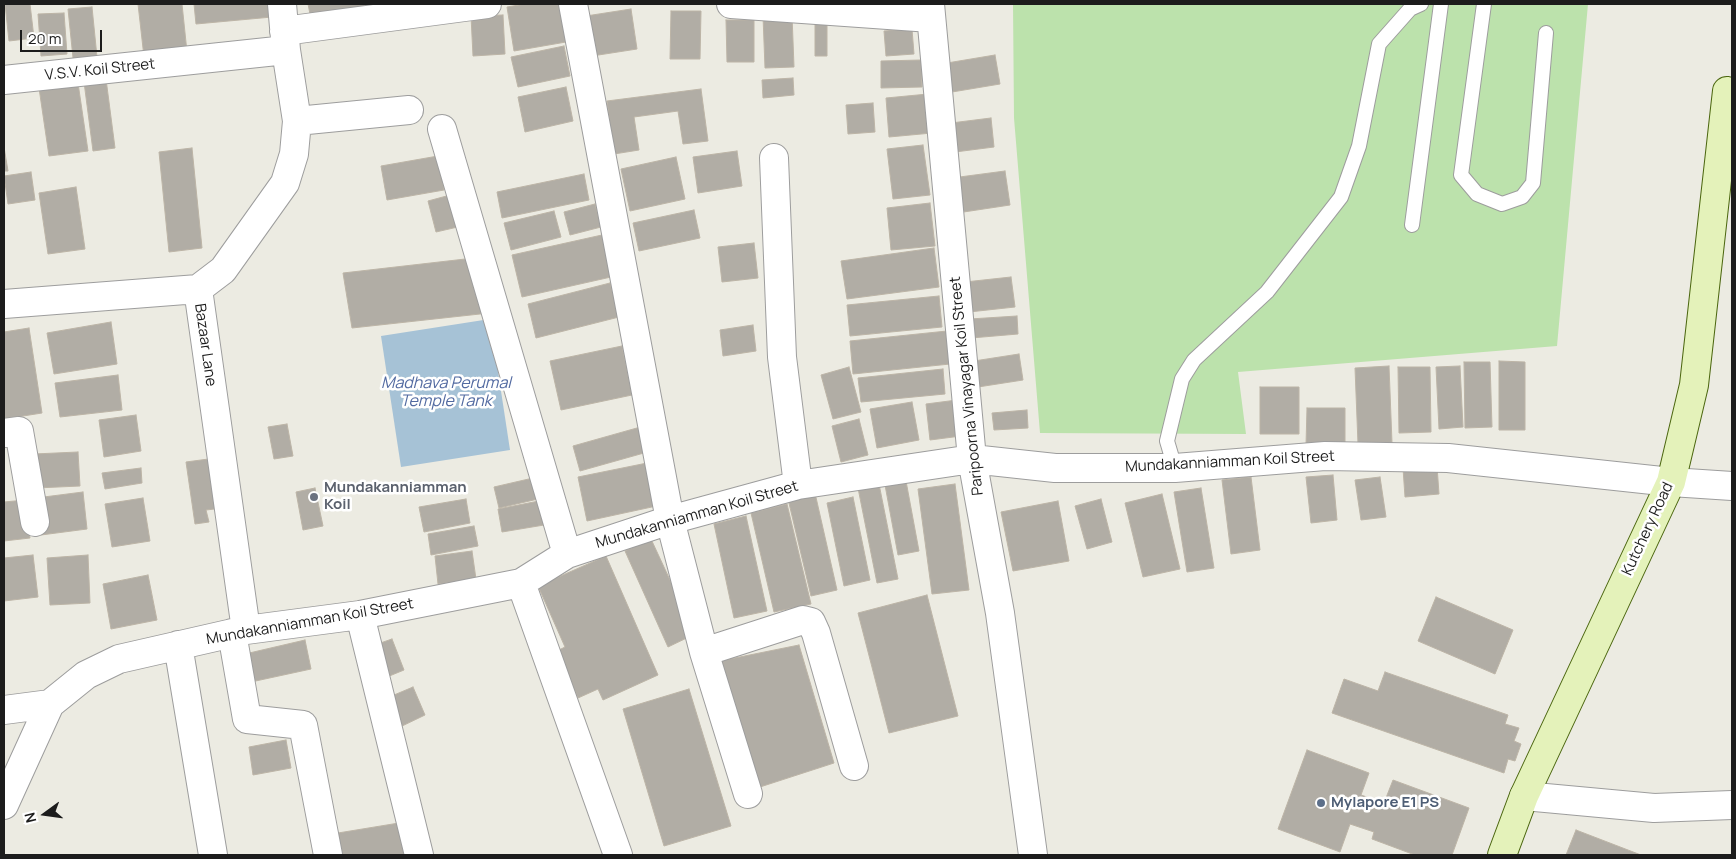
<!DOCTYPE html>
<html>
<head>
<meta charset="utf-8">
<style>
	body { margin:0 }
	#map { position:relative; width:1736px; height:859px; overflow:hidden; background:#ecebe2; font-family:Manrope,sans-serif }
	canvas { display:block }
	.frame { position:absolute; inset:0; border:5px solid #1c1c1c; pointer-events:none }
	.north { position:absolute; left:20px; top:789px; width:50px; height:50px; -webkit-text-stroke:4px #fff; paint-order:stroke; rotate:256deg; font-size:14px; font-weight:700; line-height:20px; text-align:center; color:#1c1c1c }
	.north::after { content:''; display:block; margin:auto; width:18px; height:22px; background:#1c1c1c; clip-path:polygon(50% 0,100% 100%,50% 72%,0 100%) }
	.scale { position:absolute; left:20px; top:30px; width:82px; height:22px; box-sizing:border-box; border:2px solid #1c1c1c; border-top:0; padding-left:6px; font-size:15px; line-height:18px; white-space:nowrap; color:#1c1c1c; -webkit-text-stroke:4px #fff; paint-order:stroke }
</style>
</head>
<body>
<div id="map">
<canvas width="1736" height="859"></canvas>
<div class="frame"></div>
<div class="north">N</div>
<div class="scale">20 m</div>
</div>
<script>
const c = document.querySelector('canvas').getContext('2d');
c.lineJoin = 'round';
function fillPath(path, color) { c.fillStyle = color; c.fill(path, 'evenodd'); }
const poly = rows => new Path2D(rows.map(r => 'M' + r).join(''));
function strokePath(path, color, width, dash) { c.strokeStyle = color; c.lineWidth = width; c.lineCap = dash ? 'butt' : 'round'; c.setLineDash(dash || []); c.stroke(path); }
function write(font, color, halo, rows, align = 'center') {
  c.font = font + ' Manrope,sans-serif'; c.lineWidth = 5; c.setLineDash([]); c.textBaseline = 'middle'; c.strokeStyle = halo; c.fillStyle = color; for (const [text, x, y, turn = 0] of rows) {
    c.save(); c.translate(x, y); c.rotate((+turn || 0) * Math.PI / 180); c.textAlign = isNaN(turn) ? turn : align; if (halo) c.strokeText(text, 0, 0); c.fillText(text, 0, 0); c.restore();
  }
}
fillPath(poly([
	[1013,4,1588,4,1557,346,1238,372,1246,434,1040,433,1014,118]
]), '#bce2ac');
fillPath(poly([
	[490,319,510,450,401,467,381,336]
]), '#a6c2d6');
const building = poly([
	[5,4,30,4,34,38,9,41,5,4],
	[138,4,182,4,187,52,144,57,138,4],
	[194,4,271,4,272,17,196,24,194,4],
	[308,4,364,4,364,8,311,19,308,4],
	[525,4,559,4,566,42,514,51,507,7,525,4],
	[92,7,97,57,73,58,68,9,92,7],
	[631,9,637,49,592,56,586,16,631,9],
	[671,11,701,11,700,59,670,59,671,11],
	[64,13,67,54,41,56,38,14,64,13],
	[503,15,505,54,473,56,471,16,503,15],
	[792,15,794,67,765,68,763,16,792,15],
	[726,20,754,20,754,62,727,62,726,20],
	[815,22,827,22,827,56,815,56,815,22],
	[912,29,914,54,886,56,884,31,912,29],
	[564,46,570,76,518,87,511,57,564,46],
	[995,55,1000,84,952,92,947,63,995,55],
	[921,60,922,87,881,88,881,61,921,60],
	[793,78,794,95,763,98,762,80,793,78],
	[106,79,115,148,93,151,84,82,106,79],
	[78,83,88,151,49,156,39,88,78,83],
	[566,87,573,121,525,132,518,97,566,87],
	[701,89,708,141,683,144,678,111,634,117,639,150,614,154,607,101,701,89],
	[928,94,932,133,889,137,886,98,928,94],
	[873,103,875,132,848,134,846,105,873,103],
	[991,118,994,147,955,152,951,123,991,118],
	[923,145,930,195,893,199,887,149,923,145],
	[4,147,8,171,4,171,4,147],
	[192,148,202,248,169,252,159,152,192,148],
	[737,151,742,186,698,193,693,157,737,151],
	[438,156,444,190,387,200,381,166,438,156],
	[676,157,685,199,630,211,621,169,676,157],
	[1005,171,1010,205,957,213,952,178,1005,171],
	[31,172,35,200,8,204,4,176,31,172],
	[584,174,589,200,502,218,497,192,584,174],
	[76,187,85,249,48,254,39,193,76,187],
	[454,194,462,226,436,232,428,201,454,194],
	[930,203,935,246,891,250,887,208,930,203],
	[595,204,601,227,570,235,564,212,595,204],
	[694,210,700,238,639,251,633,223,694,210],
	[554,211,561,237,511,250,504,223,554,211],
	[602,235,611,277,522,297,512,255,602,235],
	[754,243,758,278,722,282,718,247,754,243],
	[934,248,939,287,847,299,841,261,934,248],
	[474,258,489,313,352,328,343,273,474,258],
	[1011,277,1015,307,969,312,965,282,1011,277],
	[610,283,619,317,536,338,528,304,610,283],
	[939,296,942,327,850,336,847,305,939,296],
	[1017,316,1018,334,971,338,970,319,1017,316],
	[111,322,117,364,54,374,47,333,111,322],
	[753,325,756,351,723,356,720,330,753,325],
	[29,328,42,413,4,419,4,332,29,328],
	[947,331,950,364,853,374,850,341,947,331],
	[622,346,632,395,561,410,550,361,622,346],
	[1019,354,1023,380,978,387,974,361,1019,354],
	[1499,361,1525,362,1525,430,1499,430,1499,361],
	[1464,362,1490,362,1492,427,1465,428,1464,362],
	[1389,366,1392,443,1358,444,1355,368,1389,366],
	[1460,366,1463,427,1439,429,1436,367,1460,366],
	[849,367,861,412,833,419,821,375,849,367],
	[1398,367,1430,367,1431,432,1399,433,1398,367],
	[943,369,945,394,861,402,858,378,943,369],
	[118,375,122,410,60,417,55,383,118,375],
	[1260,387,1299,387,1299,434,1260,434,1260,387],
	[957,400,961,436,930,440,926,404,957,400],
	[912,402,919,440,877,448,870,409,912,402],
	[1307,408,1345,408,1345,445,1306,445,1307,408],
	[1027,410,1028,428,994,430,992,413,1027,410],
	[136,415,141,451,104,457,99,420,136,415],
	[859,419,868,455,841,462,832,426,859,419],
	[287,424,293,456,274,459,268,427,287,424],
	[644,426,651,451,580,471,573,446,644,426],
	[78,452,80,486,36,488,34,454,78,452],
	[216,458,223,508,206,510,209,522,195,524,186,462,216,458],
	[652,462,661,505,587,521,578,477,652,462],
	[1437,466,1439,494,1405,497,1403,468,1437,466],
	[141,468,142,483,105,489,102,473,141,468],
	[1333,475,1337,520,1311,523,1306,477,1333,475],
	[1251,477,1260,550,1231,554,1222,480,1251,477],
	[1380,477,1386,517,1361,520,1355,480,1380,477],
	[533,478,538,499,499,508,494,487,533,478],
	[906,481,919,551,898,555,885,485,906,481],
	[879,484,898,579,877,583,858,488,879,484],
	[955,484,969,590,932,594,918,489,955,484],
	[315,488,323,526,303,530,296,492,315,488],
	[1201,488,1214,568,1187,572,1174,492,1201,488],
	[83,492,87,529,41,535,36,498,83,492],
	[815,493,837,590,811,596,788,499,815,493],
	[1162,494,1180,569,1143,577,1125,503,1162,494],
	[853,497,870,580,844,586,827,503,853,497],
	[143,498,150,541,112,547,105,504,143,498],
	[466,499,470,523,424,532,419,507,466,499],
	[1101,499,1112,542,1087,549,1075,506,1101,499],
	[25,500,30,538,4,541,4,502,25,500],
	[539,501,544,525,502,532,498,509,539,501],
	[1058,501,1069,561,1013,571,1001,512,1058,501],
	[787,504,811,604,774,612,751,513,787,504],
	[746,516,767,611,734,618,714,524,746,516],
	[474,526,478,546,431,555,428,534,474,526],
	[651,539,695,634,668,647,625,551,651,539],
	[472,551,476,579,438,584,435,556,472,551],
	[33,555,38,597,4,601,4,558,33,555],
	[88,555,90,603,50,605,47,558,88,555],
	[606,556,658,675,603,700,598,689,578,698,557,651,565,647,538,586,606,556],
	[148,575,157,620,111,629,103,584,148,575],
	[927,595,958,716,889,733,858,613,927,595],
	[1436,597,1513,630,1495,674,1418,641,1436,597],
	[392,639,404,670,382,679,369,647,392,639],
	[305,640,311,669,251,682,245,654,305,640],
	[799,645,834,763,760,787,720,661,799,645],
	[1385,672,1508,715,1505,724,1519,728,1514,741,1521,744,1515,761,1508,759,1504,773,1332,713,1344,679,1378,691,1385,672],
	[413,687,425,715,400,727,387,698,413,687],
	[689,689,731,826,664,846,623,709,689,689],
	[286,740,291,768,253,775,249,747,286,740],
	[1307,750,1369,773,1361,795,1384,803,1393,780,1469,808,1452,855,1415,855,1372,839,1374,832,1350,824,1340,852,1278,829,1307,750],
	[399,823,404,855,342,855,338,833,399,823],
	[1576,830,1641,855,1566,855,1576,830]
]);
fillPath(building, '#b1ada5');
strokePath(building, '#bcb4a6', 1);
const lane = poly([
	[1484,4,1461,175,1477,194,1502,204,1522,197,1533,183,1546,33],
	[1412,225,1441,4],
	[1175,468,1167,441,1182,379,1194,360,1267,292,1341,197,1359,146,1379,44,1410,9,1421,4]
]);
const street = poly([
	[573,4,670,520,704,652,748,794],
	[731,4,931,18],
	[930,4,972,459,1000,613,1033,855],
	[284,31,487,4],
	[4,80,286,50],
	[297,121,409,110],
	[442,129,567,554],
	[774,158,782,357,798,485],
	[4,304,198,289],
	[4,433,19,431,35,522],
	[521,583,618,855],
	[360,615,419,855],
	[246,630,198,289,223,270,285,183,294,154,297,121,286,50,282,4],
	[232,633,247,719,303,725,328,855],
	[178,645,213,855],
	[704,652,803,620,811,622,816,633,854,766],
	[4,710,50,704],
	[1524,796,1654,808,1732,805],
	[4,805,50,704,86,675,119,659,246,630,360,615,521,583,567,554,670,520,798,485,972,459,1055,468,1175,468,1325,456,1448,458,1671,482,1732,486]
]);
const secondary = poly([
	[1502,855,1524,796,1671,482,1694,385,1727,91]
]);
strokePath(lane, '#9d9d9d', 16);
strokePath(street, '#9d9d9d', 30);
strokePath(secondary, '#4b660f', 30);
strokePath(lane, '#fff', 14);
strokePath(street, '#fff', 28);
strokePath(secondary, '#e4f2ba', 28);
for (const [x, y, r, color] of [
	[314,497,5,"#6b7280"],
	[1321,803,5,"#5c6f8a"]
]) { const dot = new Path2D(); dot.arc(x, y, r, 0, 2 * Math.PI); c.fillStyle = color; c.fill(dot); strokePath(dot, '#fff', 2); }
write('15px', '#1c1c1c', '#fff', [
	["V.S.V. Koil Street",100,70,-6],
	["Bazaar Lane",205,345,82],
	["Paripoorna Vinayagar Koil Street",967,386,-96],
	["Mundakanniamman Koil Street",1230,462,-3],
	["Mundakanniamman Koil Street",697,515,-16],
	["Kutchery Road",1648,529,-65],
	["Mundakanniamman Koil Street",310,622,-10]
]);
write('bold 15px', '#5b616d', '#fff', [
	["Mundakanniamman",324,488],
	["Koil",324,505]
], 'left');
write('bold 15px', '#4e5e75', '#fff', [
	["Mylapore E1 PS",1331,803]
], 'left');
write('italic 16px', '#526aa1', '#fff', [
	["Madhava Perumal",446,384],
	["Temple Tank",446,402]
]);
</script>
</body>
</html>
